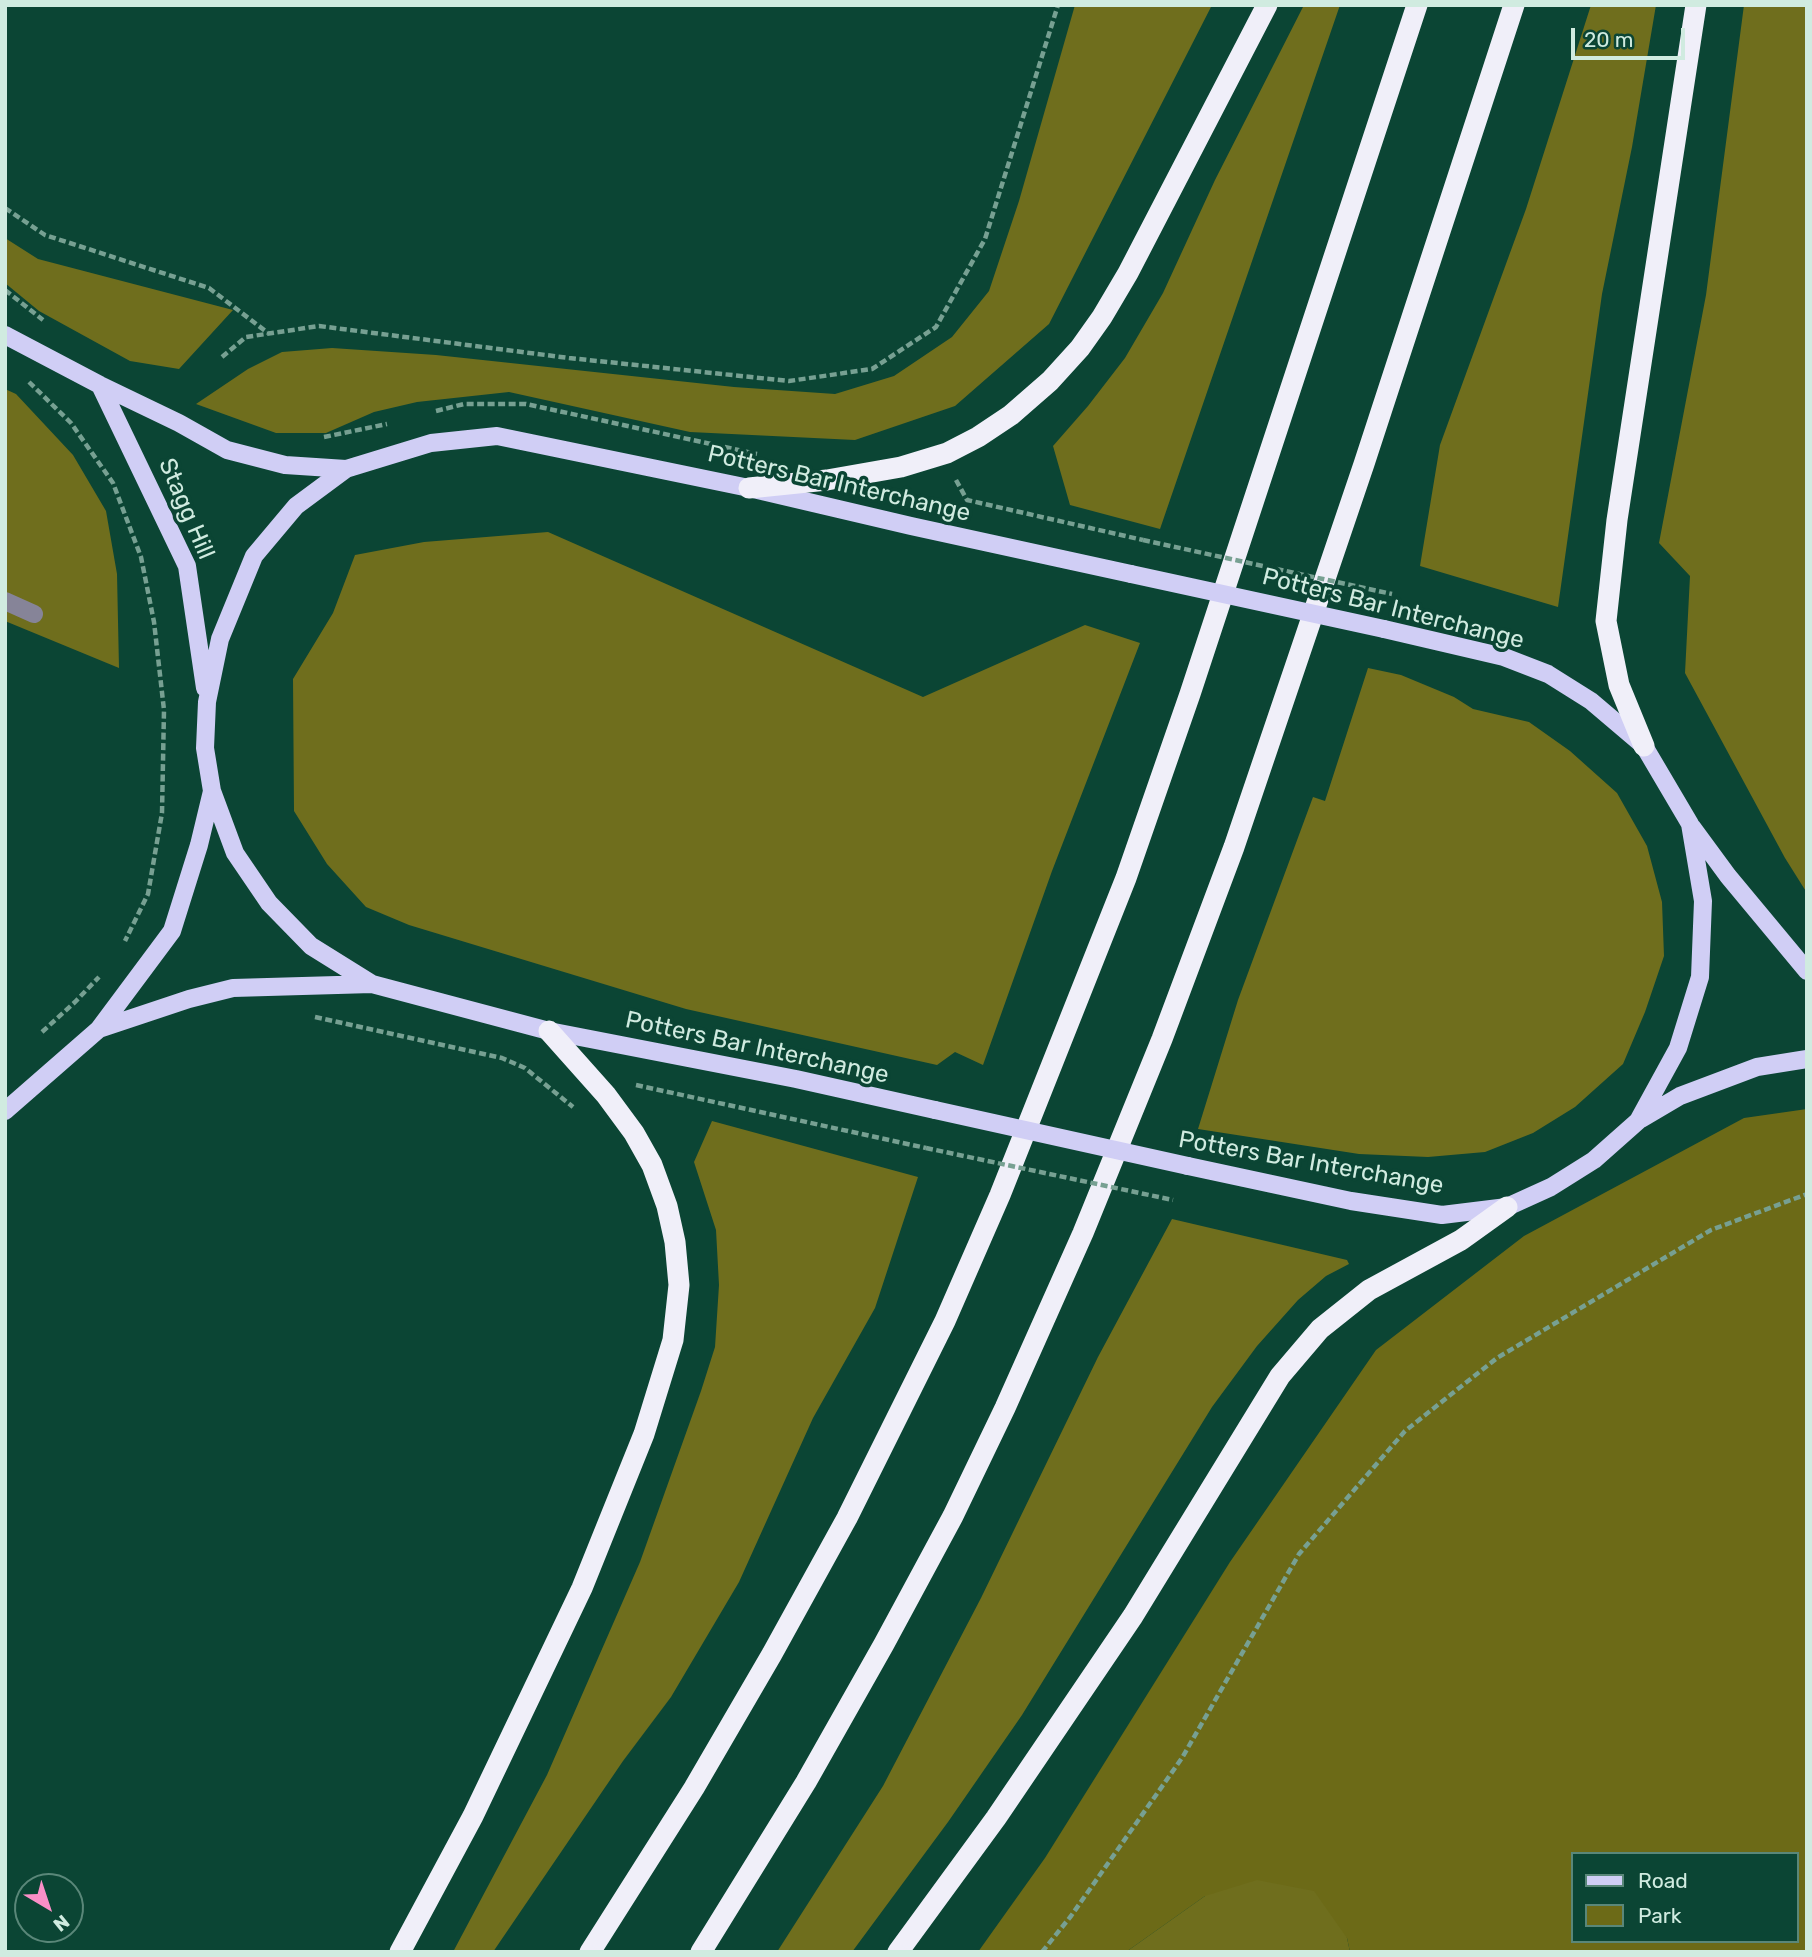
<!DOCTYPE html>
<html>
<head>
<meta charset="utf-8">
<style>
	body { margin:0 }
	#map { position:relative; width:1812px; height:1957px; overflow:hidden; background:#0b4534; font-family:Rubik,sans-serif }
	canvas { display:block }
	.frame { position:absolute; inset:0; border:7px solid #d0ebe0; pointer-events:none }
	.legend { position:absolute; left:1571px; top:1852px; width:228px; height:91px; box-sizing:border-box; background:#0b4534; border:2px solid #5a8779; margin:0; padding:9px 12px; list-style:none; font-size:21px; color:#d0ebe0 }
	.legend li { display:flex; align-items:center; gap:14px; height:35px }
	.legend b { width:35px; border:2px solid #5a8779 }
	.north { position:absolute; left:14px; top:1873px; width:70px; height:70px; box-sizing:border-box; background:#0b4534; border:2px solid #5a8779; border-radius:50%; rotate:141deg; font-size:19px; font-weight:700; line-height:28px; text-align:center; color:#d0ebe0 }
	.north::after { content:''; display:block; margin:auto; width:24px; height:32px; background:#fa8fc7; clip-path:polygon(50% 0,100% 100%,50% 72%,0 100%) }
	.scale { position:absolute; left:1571px; top:28px; width:114px; height:32px; box-sizing:border-box; border:4px solid #d0ebe0; border-top:0; padding-left:9px; font-size:21px; line-height:24px; white-space:nowrap; color:#d0ebe0; -webkit-text-stroke:5px #0b4534; paint-order:stroke }
</style>
</head>
<body>
<div id="map">
<canvas width="1812" height="1957"></canvas>
<div class="frame"></div>
<ul class="legend">
<li><b style="height:9px;background:#d0cef5"></b>Road</li>
<li><b style="height:19px;background:#6c6a17"></b>Park</li>
</ul>
<div class="north">N</div>
<div class="scale">20 m</div>
</div>
<script>
const c = document.querySelector('canvas').getContext('2d');
c.lineJoin = 'round';
function fillPath(path, color) { c.fillStyle = color; c.fill(path, 'evenodd'); }
const poly = rows => new Path2D(rows.map(r => 'M' + r).join(''));
function strokePath(path, color, width, dash) { c.strokeStyle = color; c.lineWidth = width; c.lineCap = dash ? 'butt' : 'round'; c.setLineDash(dash || []); c.stroke(path); }
function write(font, color, halo, rows, align = 'center') {
  c.font = font + ' Rubik,sans-serif'; c.lineWidth = 7; c.setLineDash([]); c.textBaseline = 'middle'; c.strokeStyle = halo; c.fillStyle = color; for (const [text, x, y, turn = 0] of rows) {
    c.save(); c.translate(x, y); c.rotate((+turn || 0) * Math.PI / 180); c.textAlign = isNaN(turn) ? turn : align; if (halo) c.strokeText(text, 0, 0); c.fillText(text, 0, 0); c.restore();
  }
}
fillPath(poly([
	[1807,1109,1807,1952,1350,1952,1347,1938,1205,1896,1126,1952,978,1952,1045,1858,1230,1562,1376,1350,1524,1236,1744,1118],
	[1572,1854,1796,1854,1796,1941,1572,1941]
]), '#6c6a17');
fillPath(poly([
	[1075,5,1212,5,1049,324,955,406,855,440,690,432,509,392,417,402,374,412,326,433,276,433,196,404,248,369,282,352,332,348,436,355,734,387,835,394,894,376,952,337,989,291,1019,201],
	[1304,5,1340,5,1160,529,1070,505,1053,446,1088,406,1125,358,1163,293,1215,180],
	[1591,5,1656,5,1632,147,1602,294,1558,607,1420,566,1440,445,1526,209],
	[1744,5,1807,5,1807,893,1785,858,1685,673,1690,576,1659,543,1706,295],
	[5,238,38,259,233,310,179,369,130,361,39,311,5,283],
	[5,389,16,394,73,455,106,511,117,574,119,668,5,621],
	[548,532,923,697,1085,625,1140,643,1052,871,983,1065,955,1052,937,1065,686,1009,409,925,366,907,327,864,294,811,293,679,333,613,355,555,424,542],
	[1368,668,1401,675,1454,697,1473,709,1529,722,1570,751,1617,793,1647,846,1662,902,1664,956,1645,1012,1623,1064,1575,1107,1533,1133,1485,1152,1428,1157,1359,1154,1198,1129,1238,1000,1313,797,1325,801],
	[712,1121,918,1177,875,1308,813,1418,739,1582,671,1697,623,1761,493,1952,453,1952,547,1775,640,1562,701,1391,715,1347,719,1285,716,1230,694,1162],
	[1172,1219,1347,1260,1349,1264,1326,1276,1298,1300,1257,1346,1212,1407,1022,1715,948,1822,852,1952,777,1952,883,1786,981,1598,1098,1357],
	[1257,1880,1314,1891,1347,1938,1350,1952,1126,1952,1205,1896]
]), '#6f6e1d');
strokePath(poly([
	[5,208,45,235,209,288,268,333],
	[5,290,43,320],
	[222,357,246,337,319,326,569,358,789,381,872,369,936,327,985,239,1058,5],
	[29,382,71,423,113,483,141,557,154,622,164,710,162,813,148,894,125,941],
	[436,411,464,404,526,404,757,454],
	[324,437,387,424],
	[956,480,967,500,1143,540],
	[315,1017,502,1058,525,1068,573,1107],
	[42,1032,75,1002,99,977],
	[636,1085,926,1148],
	[1042,1952,1071,1916,1182,1758,1299,1554,1405,1431,1497,1358,1711,1230,1807,1194]
]), '#77a092', 4.5, [7, 3.5]);
strokePath(poly([
	[5,601,34,614]
]), '#868498', 18);
strokePath(poly([
	[5,335,100,385,179,423,227,450,285,465,346,469],
	[100,385,187,566,205,688],
	[1692,827,1728,876,1807,971],
	[99,1029,189,999,233,988,372,984],
	[935,1110,796,1079,549,1031,372,984,311,946,269,903,235,853,212,791,205,748,207,702,220,639,254,556,296,506,346,469,431,443,497,436,749,488,911,526,1131,574],
	[5,1111,99,1029,172,931,199,845,212,791],
	[1641,1119,1680,1096,1757,1067,1807,1059],
	[1188,1166,1351,1201,1442,1215,1507,1207,1551,1187,1594,1160,1638,1121,1678,1048,1700,977,1703,901,1690,824,1644,746,1591,701,1548,674,1504,657,1384,629]
]), '#d0cef5', 18);
strokePath(poly([
	[749,488,827,480,901,467,947,453,978,437,1011,415,1050,381,1080,348,1102,317,1128,273,1267,5],
	[1644,746,1619,685,1606,621,1617,520,1696,5],
	[400,1952,473,1816,582,1588,644,1434,673,1340,679,1285,675,1242,667,1206,652,1165,634,1133,606,1095,549,1031],
	[590,1952,694,1788,772,1654,847,1518,945,1321,1000,1195,1126,878,1190,694,1417,5],
	[701,1952,806,1782,884,1644,953,1516,1005,1408,1083,1233,1162,1039,1234,847,1364,464,1514,5],
	[898,1952,996,1818,1133,1616,1280,1376,1320,1329,1369,1290,1461,1240,1507,1207]
]), '#f0eff9', 21);
strokePath(poly([
	[1143,540,1392,594],
	[926,1148,1173,1200]
]), '#77a092', 4.5, [7, 3.5]);
strokePath(poly([
	[1131,574,1384,629],
	[935,1110,1188,1166]
]), '#d0cef5', 18);
write('24px', '#d0ebe0', '#0b4534', [
	["Potters Bar Interchange",839,484,13],
	["Stagg Hill",186,509,67],
	["Potters Bar Interchange",1393,609,14],
	["Potters Bar Interchange",757,1048,12],
	["Potters Bar Interchange",1311,1163,10]
]);
</script>
</body>
</html>
